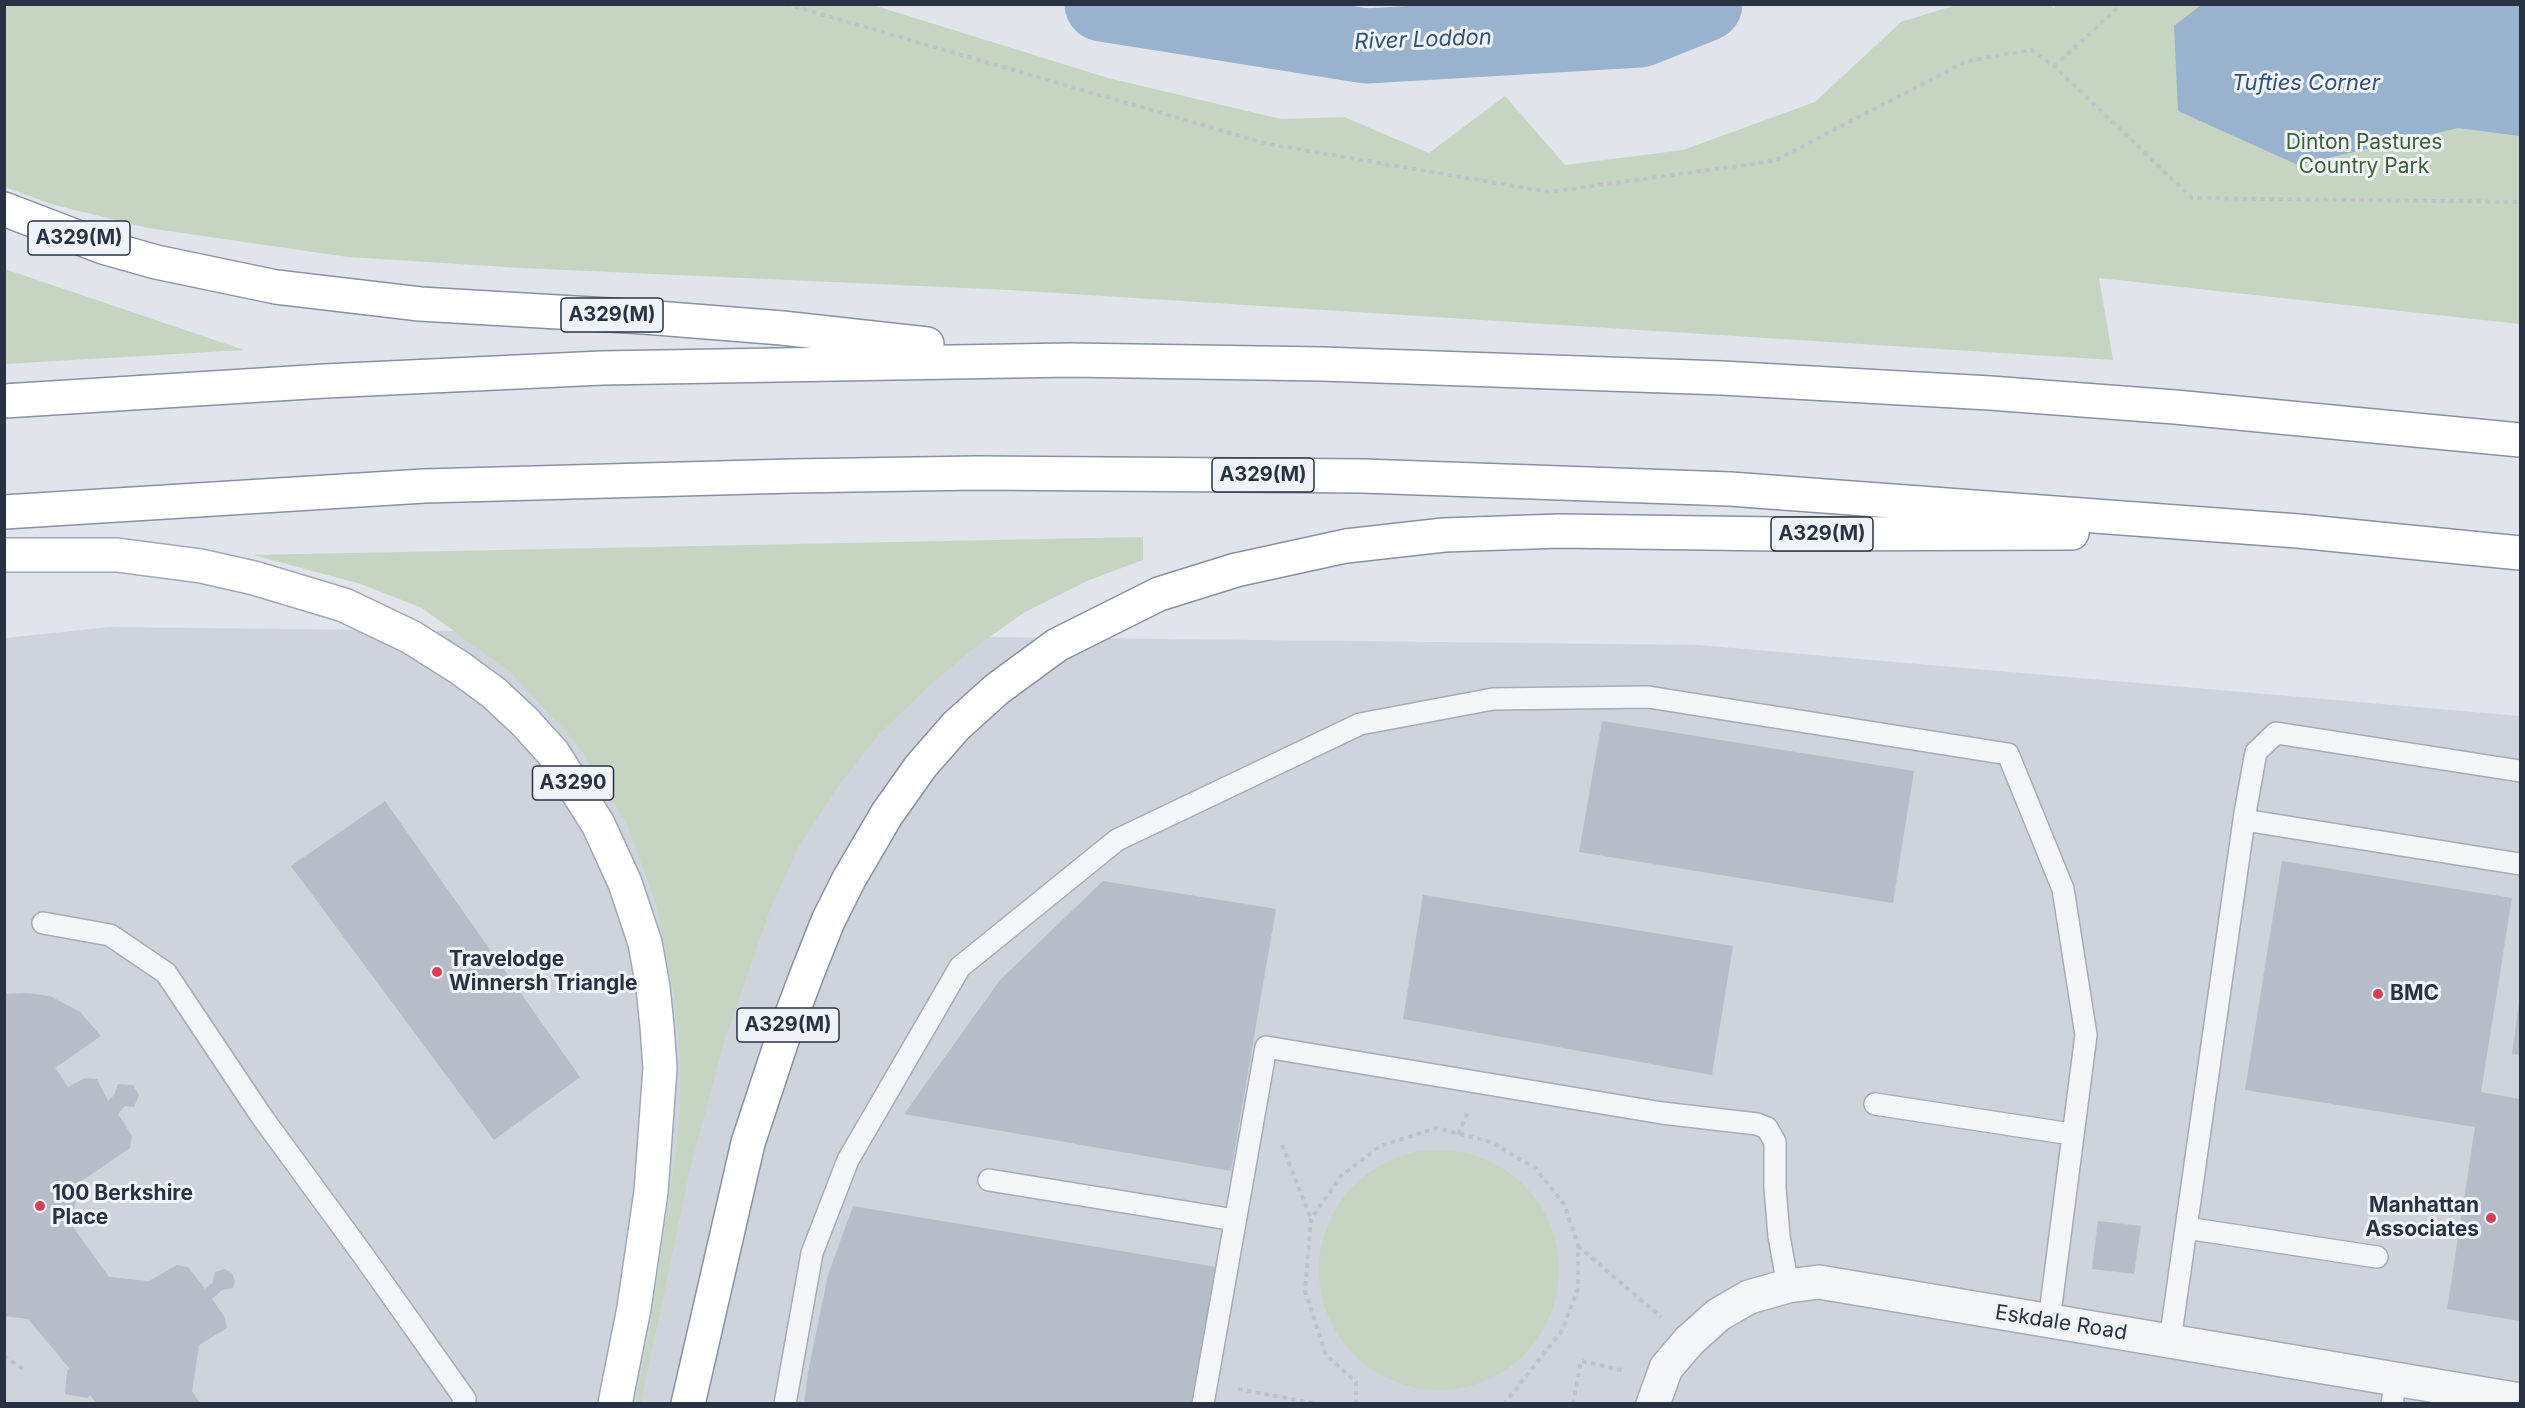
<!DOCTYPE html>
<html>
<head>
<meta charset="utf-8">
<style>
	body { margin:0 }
	#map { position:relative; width:2525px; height:1408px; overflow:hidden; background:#e1e4ea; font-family:Inter,sans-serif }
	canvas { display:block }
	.frame { position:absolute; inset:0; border:6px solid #283243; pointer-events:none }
</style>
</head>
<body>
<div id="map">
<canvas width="2525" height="1408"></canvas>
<div class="frame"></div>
</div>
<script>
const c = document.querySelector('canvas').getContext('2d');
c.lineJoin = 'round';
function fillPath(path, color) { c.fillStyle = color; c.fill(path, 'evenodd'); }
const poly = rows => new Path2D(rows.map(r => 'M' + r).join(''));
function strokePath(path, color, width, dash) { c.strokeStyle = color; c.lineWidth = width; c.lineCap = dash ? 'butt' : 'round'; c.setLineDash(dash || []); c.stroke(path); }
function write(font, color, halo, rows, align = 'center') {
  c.font = font + ' Inter,sans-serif'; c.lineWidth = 6; c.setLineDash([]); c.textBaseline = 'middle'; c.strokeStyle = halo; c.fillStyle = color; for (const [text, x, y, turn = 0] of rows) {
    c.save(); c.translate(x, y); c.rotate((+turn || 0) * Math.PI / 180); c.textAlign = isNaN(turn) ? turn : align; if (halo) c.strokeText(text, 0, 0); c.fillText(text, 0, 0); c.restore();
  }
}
fillPath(poly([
	[110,627,1698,645,2520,716,2520,1403,5,1404,5,638]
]), '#ced3dc');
fillPath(poly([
	[1959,4,2052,4,2053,8,2057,4,2520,5,2520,324,2099,278,2113,360,1009,290,522,268,348,257,148,228,51,204,5,187,4,5,873,5,1108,78,1281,119,1344,117,1429,153,1505,96,1565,165,1683,150,1815,102,1901,22],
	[5,269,244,350,5,364],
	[1143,537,1143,560,1087,581,1025,612,974,648,931,684,880,733,839,785,799,846,771,907,724,1042,689,1173,641,1403,635,1403,649,1336,675,1160,680,1112,680,1055,674,994,656,904,627,824,575,741,509,671,422,608,361,584,253,555],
	'1319 1270a120 120 0 1 1 240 0a120 120 0 1 1-240 0Z'
]), '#c6d5c1');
fillPath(poly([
	[2201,5,2520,5,2520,136,2458,128,2298,165,2178,111,2174,26]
]), '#99b2cd');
strokePath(poly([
	[1102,4,1366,46,1640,30,1705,4]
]), '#99b2cd', 75);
fillPath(poly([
	[1602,721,1914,771,1893,903,1579,852],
	[385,801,580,1077,494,1140,291,866],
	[2282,861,2512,898,2481,1092,2520,1099,2520,1321,2447,1309,2475,1127,2245,1090],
	[1103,881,1276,909,1231,1171,904,1114,1000,980],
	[1423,895,1733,946,1712,1075,1403,1019],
	[27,993,50,996,80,1012,101,1036,55,1068,68,1087,85,1078,97,1079,108,1101,114,1095,118,1084,133,1085,139,1095,134,1107,125,1106,118,1114,132,1136,130,1148,77,1184,73,1227,109,1277,149,1281,177,1265,188,1267,205,1289,213,1282,215,1272,224,1269,232,1273,235,1281,233,1288,222,1290,212,1299,224,1316,227,1328,199,1345,192,1391,201,1404,97,1404,90,1395,87,1398,65,1394,67,1371,70,1369,28,1319,4,1316,4,994],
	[2519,1003,2520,1003,2520,1055,2512,1054],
	[853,1206,1216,1267,1191,1404,804,1404,808,1372,828,1275],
	[2098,1221,2141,1226,2134,1274,2092,1269]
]), '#b7bdc8');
const service = poly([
	[2244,820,2520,864],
	[43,923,110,935,166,973,262,1117,363,1255,465,1399,463,1404],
	[1875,1104,2071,1134],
	[989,1180,1235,1220],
	[2186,1228,2377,1257],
	[2170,1341,2245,813,2256,752,2276,733,2520,771],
	[785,1404,812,1253,848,1160,960,967,1117,840,1360,724,1493,699,1648,697,2008,754,2063,889,2086,1035,2049,1321],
	[1203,1404,1266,1047,1662,1113,1757,1124,1767,1128,1775,1142,1775,1188,1779,1236,1788,1286],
	[2392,1404,2396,1379]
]);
const minor = poly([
	[1653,1404,1666,1368,1689,1341,1718,1315,1749,1297,1788,1286,1819,1282,2520,1400]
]);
const primary = poly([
	[4,555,117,555,201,566,254,578,344,605,411,637,460,668,494,693,525,722,553,753,598,824,625,883,645,943,653,987,657,1026,660,1068,651,1192,634,1308,615,1404]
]);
const motorway = poly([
	[4,209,103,247,156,262,276,287,420,304,644,317,782,328,927,344],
	[4,401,325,381,602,368,1070,360,1322,364,1722,378,1990,393,2175,407,2520,440],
	[4,512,424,486,792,476,977,473,1363,476,1730,489,2298,531,2520,553],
	[688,1404,748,1143,781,1043,807,974,828,921,849,879,887,814,921,766,956,726,997,689,1057,645,1159,594,1236,570,1346,546,1444,535,1560,531,1777,534,2072,533]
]);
strokePath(service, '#a6abb5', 24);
strokePath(minor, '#a6abb5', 36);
strokePath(primary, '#9fa8b7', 36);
strokePath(motorway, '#8791a2', 36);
strokePath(poly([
	[786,4,1268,144,1549,192,1774,161,1967,61,2031,50,2054,66,2192,198,2520,202],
	[2054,66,2122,4],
	[1458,1134,1468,1112],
	[1282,1145,1311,1219],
	[1578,1246,1661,1317],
	[4,1356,26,1371],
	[1238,1389,1317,1404],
	[1356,1404,1356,1382,1326,1355,1305,1291,1311,1219,1341,1176,1380,1146,1437,1128,1491,1142,1535,1168,1564,1204,1578,1245,1578,1289,1561,1332,1504,1404],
	[1573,1404,1581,1361,1625,1371]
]), '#bfc2c9', 4, [4.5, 4.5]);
strokePath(service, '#f4f5f8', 21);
strokePath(minor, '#f4f5f8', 33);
strokePath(primary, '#fff', 33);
strokePath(motorway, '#fff', 33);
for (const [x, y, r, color] of [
	[437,972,6,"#d73e54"],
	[2378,994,6,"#d73e54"],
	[40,1206,6,"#d73e54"],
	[2491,1218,6,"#d73e54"]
]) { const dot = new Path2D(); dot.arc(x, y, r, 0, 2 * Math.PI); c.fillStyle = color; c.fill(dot); strokePath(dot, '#f0f3f8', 2); }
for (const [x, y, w] of [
	[79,238,102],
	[612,315,102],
	[1263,475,102],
	[1822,534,102],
	[573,783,81],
	[788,1025,102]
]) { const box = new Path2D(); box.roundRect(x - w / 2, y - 17, w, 34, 4.5); c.fillStyle = '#f0f3f8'; c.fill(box); strokePath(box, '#283243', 1.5); }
write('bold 20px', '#283243', null, [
	["A329(M)",79,238],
	["A329(M)",612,315],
	["A329(M)",1263,475],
	["A329(M)",1822,534],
	["A3290",573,783],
	["A329(M)",788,1025]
]);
write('21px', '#3c6034', '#f0f3f8', [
	["Dinton Pastures",2364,143],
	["Country Park",2364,167]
]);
write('bold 21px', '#283243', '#f0f3f8', [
	["Travelodge",449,960],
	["Winnersh Triangle",449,984],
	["BMC",2390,994],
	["100 Berkshire",52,1194],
	["Place",52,1218],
	["Manhattan",2479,1206,"right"],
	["Associates",2479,1230,"right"]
], 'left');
write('21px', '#283243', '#f0f3f8', [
	["Eskdale Road",2061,1323,9]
]);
write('italic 22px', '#2f507a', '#f0f3f8', [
	["River Loddon",1423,40,-2],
	["Tufties Corner",2306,83]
]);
</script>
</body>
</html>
